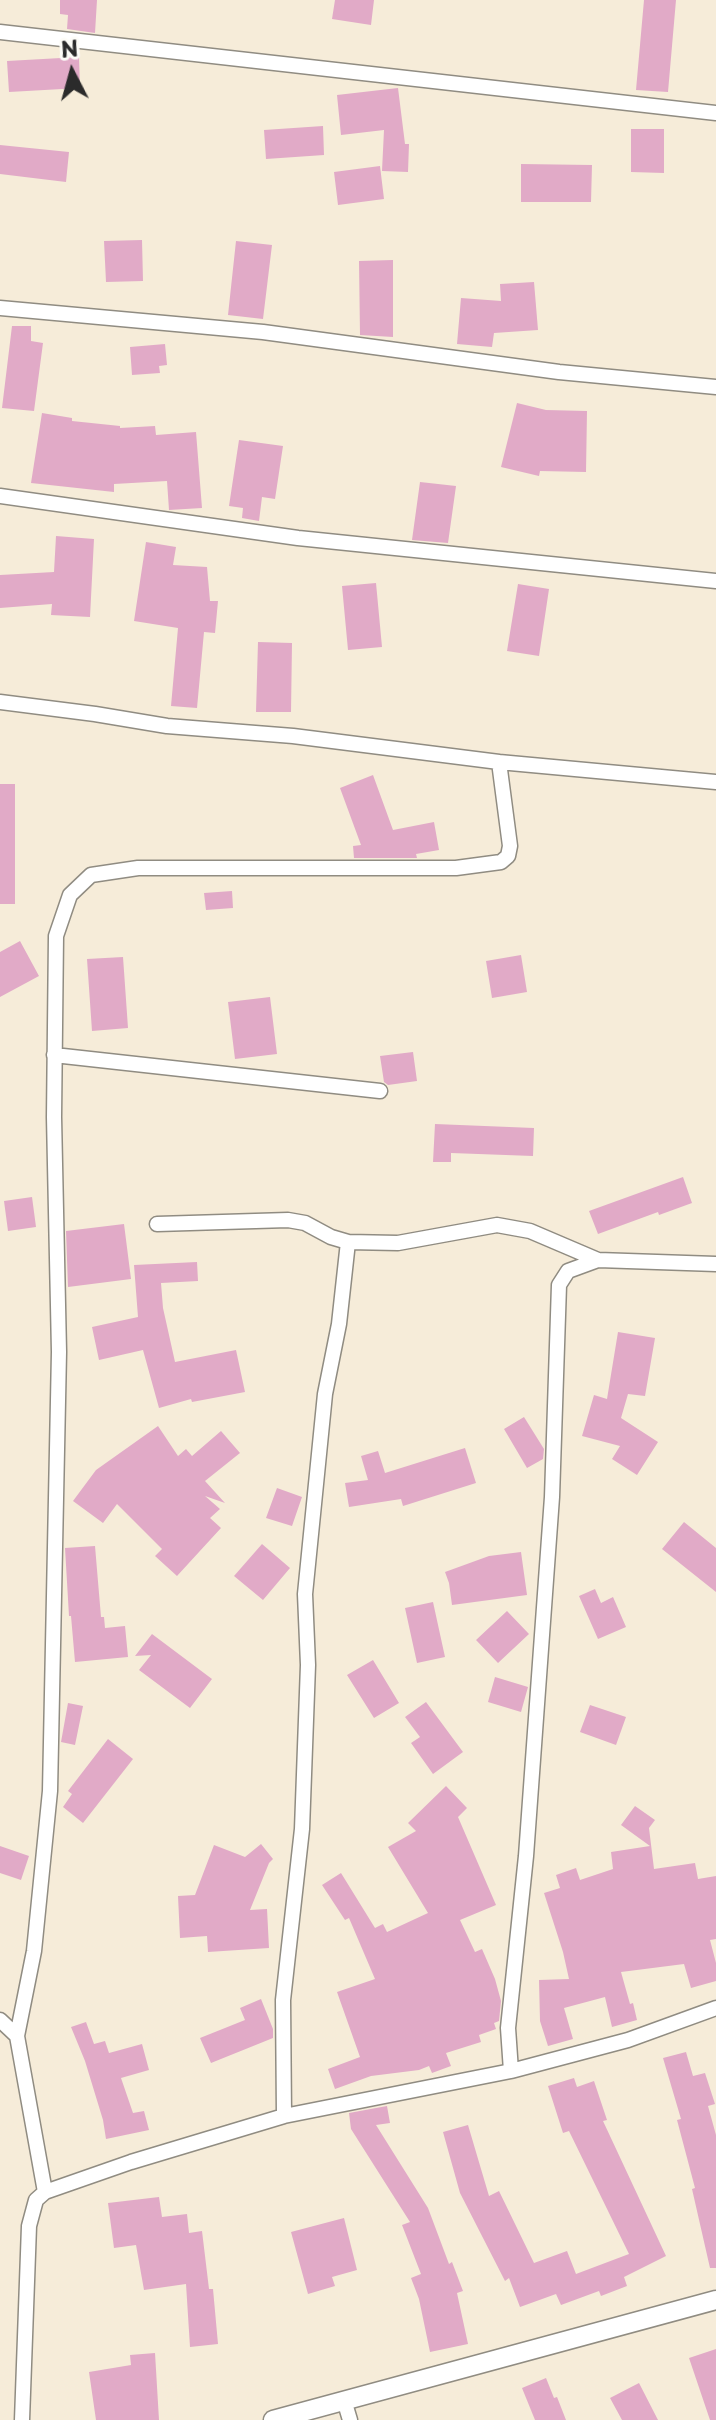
<!DOCTYPE html>
<html>
<head>
<meta charset="utf-8">
<style>
	body { margin:0 }
	#map { position:relative; width:716px; height:2420px; overflow:hidden; background:#f6ecd9; font-family:"Playpen Sans",sans-serif }
	canvas { display:block }
	.north { position:absolute; left:32px; top:32px; width:80px; height:80px; -webkit-text-stroke:6px #fdfcf7; paint-order:stroke; rotate:354deg; font-size:22px; font-weight:700; line-height:32px; text-align:center; color:#2b2b2b }
	.north::after { content:''; display:block; margin:auto; width:28px; height:36px; background:#2b2b2b; clip-path:polygon(50% 0,100% 100%,50% 72%,0 100%) }
</style>
</head>
<body>
<div id="map">
<canvas width="716" height="2420"></canvas>
<div class="north">N</div>
</div>
<script>
const c = document.querySelector('canvas').getContext('2d');
c.lineJoin = 'round';
function fillPath(path, color) { c.fillStyle = color; c.fill(path, 'evenodd'); }
const poly = rows => new Path2D(rows.map(r => 'M' + r).join(''));
function strokePath(path, color, width, dash) { c.strokeStyle = color; c.lineWidth = width; c.lineCap = dash ? 'butt' : 'round'; c.setLineDash(dash || []); c.stroke(path); }
fillPath(poly([
	[60,0,97,0,95,33,67,29,68,15,60,14],
	[335,0,374,0,371,25,332,19],
	[644,0,676,0,668,92,636,90],
	[79,57,80,88,9,92,7,61],
	[398,88,405,144,409,144,408,172,382,171,384,130,341,135,337,95],
	[323,126,324,155,266,159,264,130],
	[631,129,664,129,664,173,631,172],
	[0,145,69,152,66,182,0,174],
	[521,164,592,165,591,202,521,202],
	[380,166,384,199,338,205,334,172],
	[142,240,143,281,106,282,104,241],
	[236,241,272,245,263,319,228,315],
	[393,260,393,337,360,335,359,261],
	[534,282,538,330,494,333,492,347,457,344,461,298,501,301,500,284],
	[12,326,31,326,31,341,43,343,34,411,2,408],
	[165,344,167,365,159,366,160,373,132,375,130,347],
	[517,403,546,410,587,411,586,472,540,471,539,476,501,467],
	[42,413,72,418,72,421,120,426,120,428,155,426,156,435,196,432,202,508,169,510,167,481,114,484,114,492,31,483],
	[239,440,283,446,275,499,262,497,259,521,242,518,243,508,229,506],
	[420,482,456,486,448,543,412,540],
	[56,536,94,539,90,617,51,615,52,604,0,608,0,575,54,572],
	[146,542,176,547,173,565,207,567,210,601,218,601,215,633,204,632,197,708,171,706,178,628,134,621],
	[376,583,382,647,348,650,342,586],
	[518,584,549,589,539,656,507,651],
	[258,642,292,643,291,712,256,712],
	[373,775,393,830,434,822,439,850,416,854,417,858,354,858,353,846,361,845,340,788],
	[0,784,15,784,15,904,0,904],
	[232,891,233,908,206,910,204,893],
	[20,941,39,976,0,997,0,952],
	[521,955,527,992,492,998,486,961],
	[123,957,128,1028,92,1031,87,959],
	[270,997,277,1054,235,1059,228,1002],
	[413,1052,417,1081,388,1085,384,1082,380,1056],
	[435,1124,534,1128,533,1156,451,1153,451,1162,433,1162],
	[683,1177,692,1203,659,1215,658,1212,598,1234,589,1211],
	[32,1197,36,1227,8,1231,4,1201],
	[124,1224,131,1279,68,1287,66,1231],
	[197,1262,198,1281,161,1283,163,1308,175,1362,236,1350,245,1392,192,1402,191,1399,159,1408,143,1350,99,1360,92,1327,138,1317,134,1265],
	[618,1332,655,1338,645,1396,628,1394,621,1418,658,1442,637,1475,612,1459,620,1446,582,1436,594,1395,607,1399],
	[524,1417,544,1449,543,1459,527,1468,504,1429],
	[158,1426,178,1456,186,1449,192,1456,221,1431,240,1453,205,1481,225,1503,205,1496,220,1509,210,1518,221,1528,177,1576,155,1556,162,1549,117,1504,103,1523,73,1501,96,1470],
	[465,1448,476,1483,403,1506,401,1499,349,1507,345,1483,368,1480,361,1456,378,1451,385,1473],
	[277,1488,302,1497,292,1526,266,1518],
	[684,1522,716,1548,716,1592,662,1549],
	[262,1544,290,1568,263,1600,234,1576],
	[95,1546,101,1617,104,1617,105,1628,125,1626,128,1657,75,1662,71,1616,69,1616,65,1548],
	[521,1552,527,1595,452,1605,449,1583,445,1572,489,1556],
	[595,1589,601,1603,613,1597,626,1627,598,1639,579,1596],
	[433,1602,445,1657,417,1663,405,1608],
	[507,1611,529,1634,498,1663,476,1640],
	[152,1634,212,1679,190,1708,139,1670,151,1655,135,1656],
	[373,1660,399,1703,374,1718,347,1675],
	[495,1677,528,1687,521,1712,488,1702],
	[426,1702,463,1752,433,1774,411,1743,420,1737,405,1717],
	[68,1703,83,1706,75,1745,61,1742],
	[590,1705,626,1717,616,1745,580,1732],
	[108,1739,133,1759,83,1823,63,1807,72,1794,68,1791],
	[446,1786,467,1808,458,1817,496,1905,460,1920,475,1952,482,1949,495,1979,501,2001,499,2021,494,2023,496,2029,479,2035,481,2042,446,2053,451,2066,432,2073,429,2066,419,2070,371,2076,335,2089,328,2069,360,2057,337,1992,375,1979,349,1918,345,1920,322,1885,341,1873,375,1928,383,1924,387,1932,428,1913,388,1847,416,1831,408,1823],
	[635,1806,655,1820,649,1828,654,1869,695,1863,698,1879,716,1876,716,1939,710,1940,716,1963,716,1981,691,1988,684,1964,621,1972,630,2004,633,2003,637,2020,612,2027,605,1997,564,2008,573,2039,548,2046,540,2021,539,1980,569,1979,563,1952,544,1893,560,1888,556,1875,576,1868,580,1880,613,1869,611,1852,650,1846,621,1825],
	[261,1844,273,1859,269,1863,250,1910,267,1909,269,1948,208,1952,207,1936,180,1938,178,1896,195,1895,214,1845,245,1857],
	[0,1846,29,1856,21,1880,0,1873],
	[261,1999,273,2029,273,2038,211,2063,200,2038,245,2020,240,2008],
	[86,2022,94,2044,105,2041,109,2053,142,2044,149,2070,121,2078,133,2113,144,2111,149,2130,106,2139,103,2120,85,2061,71,2027],
	[686,2052,693,2076,705,2073,715,2104,708,2106,716,2135,716,2268,710,2268,692,2189,695,2188,677,2120,681,2119,663,2058],
	[574,2078,577,2087,594,2081,607,2120,603,2121,666,2256,624,2277,627,2286,601,2296,599,2291,561,2305,556,2294,520,2307,509,2278,505,2281,460,2193,443,2132,468,2125,489,2196,499,2191,534,2263,567,2251,576,2274,629,2254,569,2131,563,2133,548,2086],
	[387,2106,390,2123,376,2125,428,2208,449,2264,452,2262,463,2291,457,2293,468,2344,430,2352,419,2299,411,2278,421,2274,402,2225,410,2222,351,2129,349,2113],
	[159,2197,162,2217,187,2214,189,2233,202,2231,209,2289,213,2289,218,2344,190,2347,186,2284,144,2290,136,2245,114,2248,108,2203],
	[344,2218,357,2270,332,2277,335,2286,308,2294,291,2232],
	[716,2349,716,2420,710,2420,689,2358],
	[155,2353,159,2420,96,2420,89,2372,131,2365,130,2355],
	[546,2378,554,2398,557,2397,566,2420,535,2420,522,2388],
	[639,2383,658,2420,622,2420,610,2398]
]), '#e1aac7');
const minor = poly([
	[0,32,716,113],
	[0,308,263,332,559,372,716,387],
	[0,496,298,538,716,581],
	[0,702,95,714,167,726,293,736,499,762],
	[54,1055,380,1091],
	[157,1224,288,1220,305,1223,331,1237,348,1242,398,1243,497,1225,530,1231,598,1260],
	[0,2020,17,2036],
	[511,2071,508,2028,526,1856,552,1497,559,1285,568,1271,598,1260,716,1264],
	[284,2116,283,2000,302,1829,308,1665,305,1594,325,1394,339,1324,348,1242],
	[45,2192,17,2036,34,1951,50,1791,59,1352,54,1117,56,936,70,895,91,875,138,868,456,868,501,862,508,856,510,846,499,762,716,782],
	[344,2400,350,2420],
	[22,2420,29,2226,36,2200,45,2192,131,2162,284,2116,511,2071,628,2040,716,2008]
]);
const tertiary = poly([
	[273,2420,716,2300]
]);
strokePath(minor, '#908c82', 17);
strokePath(tertiary, '#908c82', 21);
strokePath(minor, '#fff', 14);
strokePath(tertiary, '#fff', 18);
</script>
</body>
</html>
